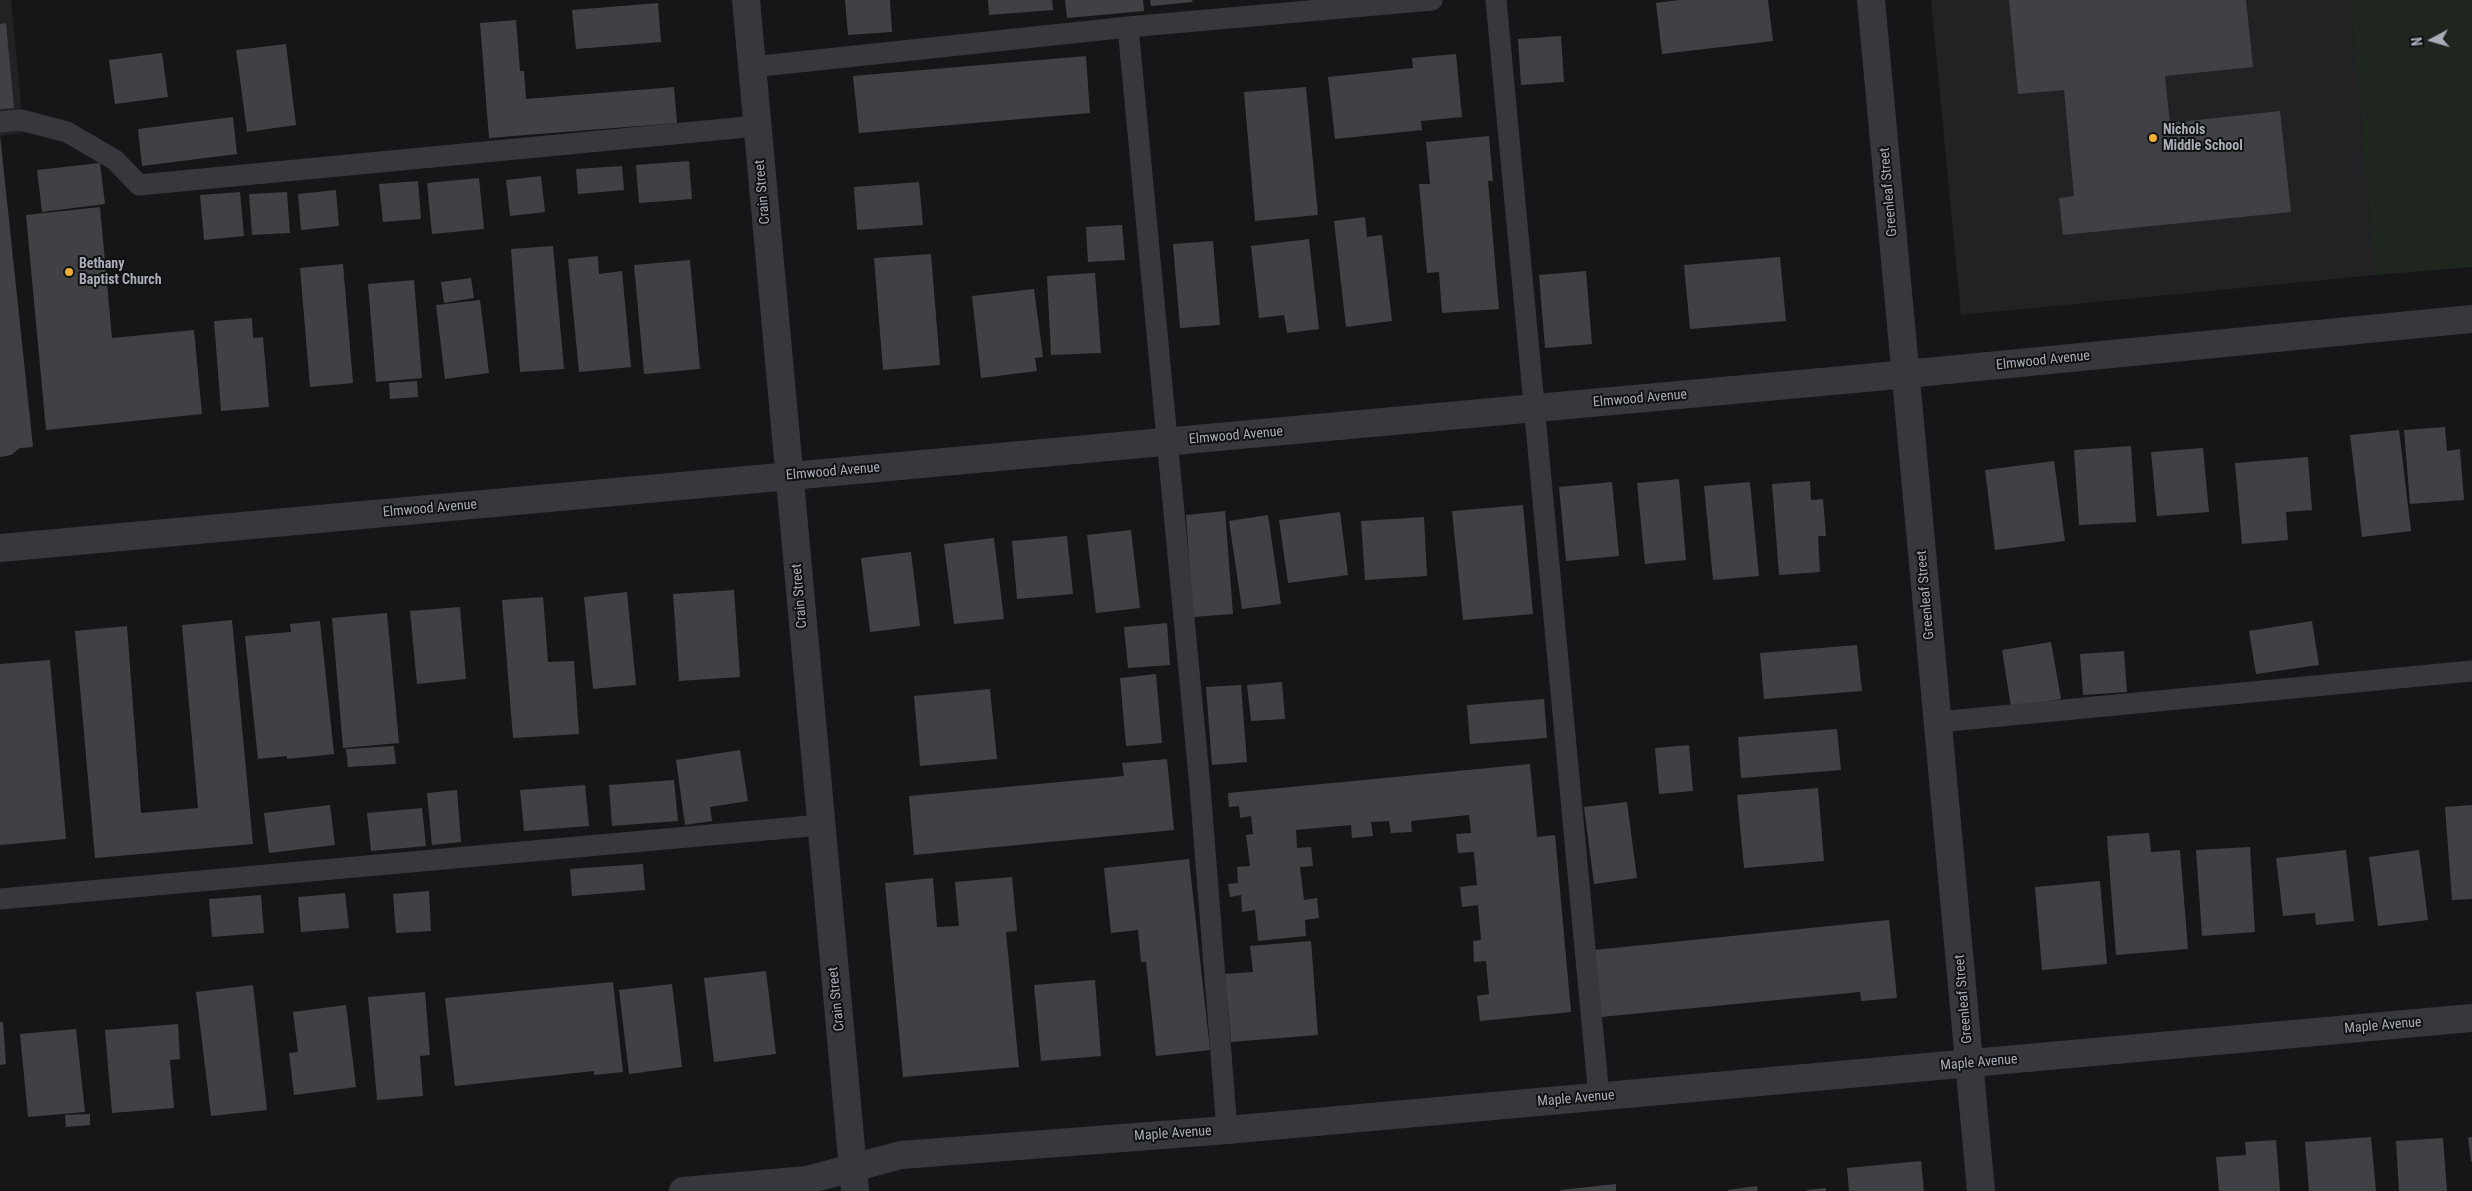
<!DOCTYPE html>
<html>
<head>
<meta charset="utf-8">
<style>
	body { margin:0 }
	#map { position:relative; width:2472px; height:1191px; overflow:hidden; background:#161618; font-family:"Roboto Condensed",sans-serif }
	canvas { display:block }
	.north { position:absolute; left:2407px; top:15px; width:50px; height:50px; -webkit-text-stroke:4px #111113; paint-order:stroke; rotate:264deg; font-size:14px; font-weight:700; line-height:20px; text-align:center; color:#a8adb8 }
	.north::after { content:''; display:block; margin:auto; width:18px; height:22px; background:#a8adb8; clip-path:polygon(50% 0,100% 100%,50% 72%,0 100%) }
</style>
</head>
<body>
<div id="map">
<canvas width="2472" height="1191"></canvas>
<div class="north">N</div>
</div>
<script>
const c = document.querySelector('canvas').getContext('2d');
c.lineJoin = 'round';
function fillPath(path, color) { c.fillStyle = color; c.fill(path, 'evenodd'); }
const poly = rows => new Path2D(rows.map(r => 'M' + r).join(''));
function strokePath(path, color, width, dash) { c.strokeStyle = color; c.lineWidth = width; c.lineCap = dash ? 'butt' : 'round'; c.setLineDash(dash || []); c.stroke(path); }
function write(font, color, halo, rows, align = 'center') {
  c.font = font + ' "Roboto Condensed",sans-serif'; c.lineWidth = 4; c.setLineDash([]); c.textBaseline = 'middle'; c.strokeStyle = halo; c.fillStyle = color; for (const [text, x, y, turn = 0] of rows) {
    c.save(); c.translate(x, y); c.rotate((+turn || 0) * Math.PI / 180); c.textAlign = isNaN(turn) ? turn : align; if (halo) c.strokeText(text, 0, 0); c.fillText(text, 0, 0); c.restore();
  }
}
fillPath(poly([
	[0,0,11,0,24,133,0,136],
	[1931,0,2350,0,2375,275,1961,315]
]), '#222225');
fillPath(poly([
	[2350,0,2472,0,2472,267,2375,275]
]), '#1e261f');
fillPath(poly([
	[845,0,890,0,892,32,848,35],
	[988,0,1052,0,1053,10,989,15],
	[1065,0,1143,0,1144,11,1067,18],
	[1150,0,1192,0,1193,2,1151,6],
	[1679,0,1768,0,1773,41,1662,54,1656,3],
	[2009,0,2246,0,2253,67,2165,76,2170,123,2280,111,2291,212,2063,235,2059,198,2074,196,2064,90,2018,94],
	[658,3,661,42,576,49,572,10],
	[516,20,520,71,524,71,526,99,674,87,677,123,489,138,480,23],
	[6,23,14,108,0,109,0,24],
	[1561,36,1564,82,1521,85,1518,39],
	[286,44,296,125,247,132,236,50],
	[162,53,168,97,115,104,109,60],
	[1456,54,1462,117,1421,121,1422,130,1335,139,1328,77,1413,68,1412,58],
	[1086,56,1090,113,859,133,853,76],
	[1306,87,1318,215,1255,221,1244,92],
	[233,117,237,154,142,166,138,129],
	[0,135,33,447,20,448,11,455,0,457],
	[1489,136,1493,181,1488,181,1499,309,1442,313,1439,272,1427,273,1419,184,1430,184,1426,142],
	[689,161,692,199,639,203,636,165],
	[100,163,105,204,42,212,37,170],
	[622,166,624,190,578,194,576,169],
	[541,176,545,212,510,216,506,180],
	[479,178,484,229,432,234,427,183],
	[418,181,421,219,383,222,379,184],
	[919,182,923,225,857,230,854,187],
	[336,190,339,226,301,230,298,194],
	[240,192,244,236,204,240,200,195],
	[287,192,290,233,252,235,249,194],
	[100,207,112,338,194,330,202,414,46,430,26,215],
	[1365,217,1367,237,1382,235,1392,321,1346,327,1334,221],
	[1122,225,1125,260,1088,262,1086,227],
	[1309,239,1319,329,1287,333,1284,315,1259,318,1251,246],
	[1213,241,1220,325,1180,328,1173,244],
	[553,246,564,369,520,372,511,249],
	[931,254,940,365,883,370,874,258],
	[598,256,599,274,622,271,631,367,579,372,568,259],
	[1780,257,1786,321,1690,329,1684,265],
	[690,260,700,369,644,374,634,265],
	[343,264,353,383,310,387,300,268],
	[1586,271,1592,344,1545,348,1539,275],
	[1095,273,1101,353,1051,355,1047,276],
	[471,278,474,298,444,303,441,282],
	[414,280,422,378,376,382,368,284],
	[1034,289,1043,357,1035,358,1037,371,981,378,972,296],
	[480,300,489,373,445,379,436,305],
	[252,318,253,338,263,337,269,407,221,411,214,321],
	[417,381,418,397,390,399,389,383],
	[2445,427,2447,451,2460,449,2464,500,2410,504,2404,430],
	[2399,430,2411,531,2362,537,2350,435],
	[2131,446,2136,522,2079,525,2074,450],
	[2203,448,2209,512,2157,516,2151,452],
	[2308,457,2312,510,2286,512,2288,540,2242,544,2235,463],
	[2054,461,2065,541,1995,550,1985,470],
	[1679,479,1686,560,1645,564,1637,483],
	[1810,481,1811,500,1823,499,1826,536,1818,536,1820,572,1779,575,1772,484],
	[1612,482,1619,556,1566,561,1559,487],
	[1750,482,1759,576,1713,580,1704,486],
	[1523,505,1533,614,1463,620,1452,511],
	[1225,511,1233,614,1193,617,1186,515],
	[1340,512,1348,575,1288,583,1279,520],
	[1268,515,1281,604,1242,609,1229,521],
	[1424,517,1427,576,1365,580,1361,521],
	[1131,530,1140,608,1096,613,1087,535],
	[1067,536,1073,594,1017,599,1012,541],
	[994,538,1004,619,954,624,944,544],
	[911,552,920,626,870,632,861,558],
	[734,590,740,677,679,681,673,594],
	[627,592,636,685,593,689,584,597],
	[543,597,548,662,574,661,579,734,513,738,502,600],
	[460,607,466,679,417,684,410,611],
	[387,613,399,743,343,748,332,618],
	[232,620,253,844,95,858,75,631,127,626,141,813,198,808,182,625],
	[320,621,334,754,287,759,287,756,258,759,245,636,291,632,290,624],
	[2312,621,2319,665,2256,674,2249,631],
	[1167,623,1170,665,1128,668,1124,627],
	[2051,642,2061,699,2011,707,2002,650],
	[1857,645,1862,691,1764,699,1760,653],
	[2124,651,2127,692,2083,695,2080,654],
	[50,660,66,839,0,845,0,664],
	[1156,674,1162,743,1126,746,1120,678],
	[1282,682,1285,719,1251,721,1247,685],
	[1241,685,1247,762,1212,765,1206,687],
	[990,689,997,759,920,766,914,696],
	[1544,699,1547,738,1470,744,1467,705],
	[1837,729,1841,770,1741,778,1738,737],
	[1689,745,1693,791,1659,794,1655,748],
	[394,746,396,764,348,767,346,749],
	[740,750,748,801,710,807,712,821,685,825,676,760],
	[1167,759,1174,830,914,855,909,796,1124,776,1122,763],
	[1530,764,1537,837,1555,835,1571,1012,1480,1021,1477,996,1489,994,1486,961,1474,962,1473,941,1481,940,1478,905,1462,907,1460,887,1477,885,1474,852,1458,853,1456,834,1471,833,1469,815,1411,821,1412,832,1391,833,1389,821,1371,822,1373,836,1352,838,1351,825,1296,830,1297,848,1311,847,1313,866,1300,867,1304,900,1317,898,1319,918,1305,920,1306,936,1258,941,1255,910,1242,912,1241,895,1230,897,1228,884,1238,883,1237,867,1250,866,1246,835,1253,834,1251,816,1240,818,1239,806,1229,807,1228,793],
	[674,780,678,821,612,826,609,785],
	[585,785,589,826,524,831,520,790],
	[1818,788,1824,861,1744,868,1737,795],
	[457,790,461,842,432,845,427,793],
	[1627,802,1637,878,1594,884,1584,807],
	[330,805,335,845,269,853,264,813],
	[2472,805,2472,899,2452,900,2445,807],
	[422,808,426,846,371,851,367,813],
	[2149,833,2151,852,2180,850,2188,949,2116,955,2107,836],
	[2250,847,2255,932,2202,936,2196,850],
	[2346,850,2354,921,2316,925,2315,913,2283,916,2276,858],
	[2419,850,2428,920,2378,926,2369,857],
	[1189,859,1210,1050,1156,1056,1146,962,1141,962,1138,930,1111,933,1104,868],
	[643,864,645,890,572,896,570,869],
	[1012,877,1017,931,1006,932,1019,1067,903,1077,885,883,933,878,937,927,959,926,955,882],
	[2100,881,2107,964,2042,970,2035,887],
	[429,891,431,931,396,933,393,894],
	[345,893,349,928,301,932,298,897],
	[261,895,264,933,212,937,209,899],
	[1889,920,1897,998,1861,1001,1860,992,1601,1017,1594,950],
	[1311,941,1318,1035,1231,1042,1225,974,1253,972,1250,946],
	[766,971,776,1054,714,1062,704,978],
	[1095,980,1101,1056,1041,1061,1034,985],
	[613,982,623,1072,594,1075,594,1071,455,1086,445,998],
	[672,984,682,1067,629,1074,619,990],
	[253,985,267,1110,211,1116,196,992],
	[425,992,430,1055,420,1056,423,1096,377,1100,368,997],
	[346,1005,356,1087,294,1095,289,1053,298,1052,293,1012],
	[0,1022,3,1022,6,1064,0,1065],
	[178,1024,180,1059,170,1060,174,1108,112,1113,105,1030],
	[76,1029,85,1112,28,1117,20,1034],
	[90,1114,90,1125,66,1127,65,1115],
	[2371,1137,2376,1191,2309,1191,2305,1142],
	[2472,1137,2472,1161,2471,1162,2468,1138],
	[2443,1138,2447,1191,2399,1191,2396,1141],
	[2276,1140,2280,1191,2219,1191,2216,1157,2246,1155,2245,1142],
	[1921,1161,1924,1191,1849,1191,1847,1168],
	[1616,1184,1616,1191,1560,1191,1560,1190],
	[1757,1186,1758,1191,1728,1191,1728,1190],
	[1826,1188,1826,1191,1807,1191,1807,1190]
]), '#404145');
strokePath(poly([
	[1496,0,1599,1097],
	[1128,27,1200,787,1227,1130],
	[752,67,1128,27,1432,0],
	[0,122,21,120,67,132,115,160,139,185,757,126],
	[1938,722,2472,671],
	[0,899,821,825]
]), '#37383d', 21);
strokePath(poly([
	[746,0,855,1191],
	[1871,0,1981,1191],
	[0,548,1865,378,2472,319],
	[683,1191,807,1180,901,1155,1227,1130,2472,1018]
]), '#37383d', 28);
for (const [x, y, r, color] of [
	[2153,138,5,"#f2b134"],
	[69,272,5,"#f2b134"]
]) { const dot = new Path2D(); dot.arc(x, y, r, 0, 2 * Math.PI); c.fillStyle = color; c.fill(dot); strokePath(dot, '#111113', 2); }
write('bold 14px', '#a8adb8', '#111113', [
	["Nichols",2163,130],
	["Middle School",2163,146],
	["Bethany",79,264],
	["Baptist Church",79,280]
], 'left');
write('14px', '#a8adb8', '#111113', [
	["Crain Street",763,192,-95],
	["Greenleaf Street",1889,192,-95],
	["Elmwood Avenue",2043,361,-6],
	["Elmwood Avenue",1640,399,-5],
	["Elmwood Avenue",1236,436,-5],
	["Elmwood Avenue",833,472,-5],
	["Elmwood Avenue",430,509,-5],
	["Greenleaf Street",1926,595,-95],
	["Crain Street",800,596,-95],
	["Crain Street",837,999,-96],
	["Greenleaf Street",1964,999,-95],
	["Maple Avenue",2383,1026,-5],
	["Maple Avenue",1979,1063,-5],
	["Maple Avenue",1576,1099,-5],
	["Maple Avenue",1173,1134,-4]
]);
</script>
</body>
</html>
